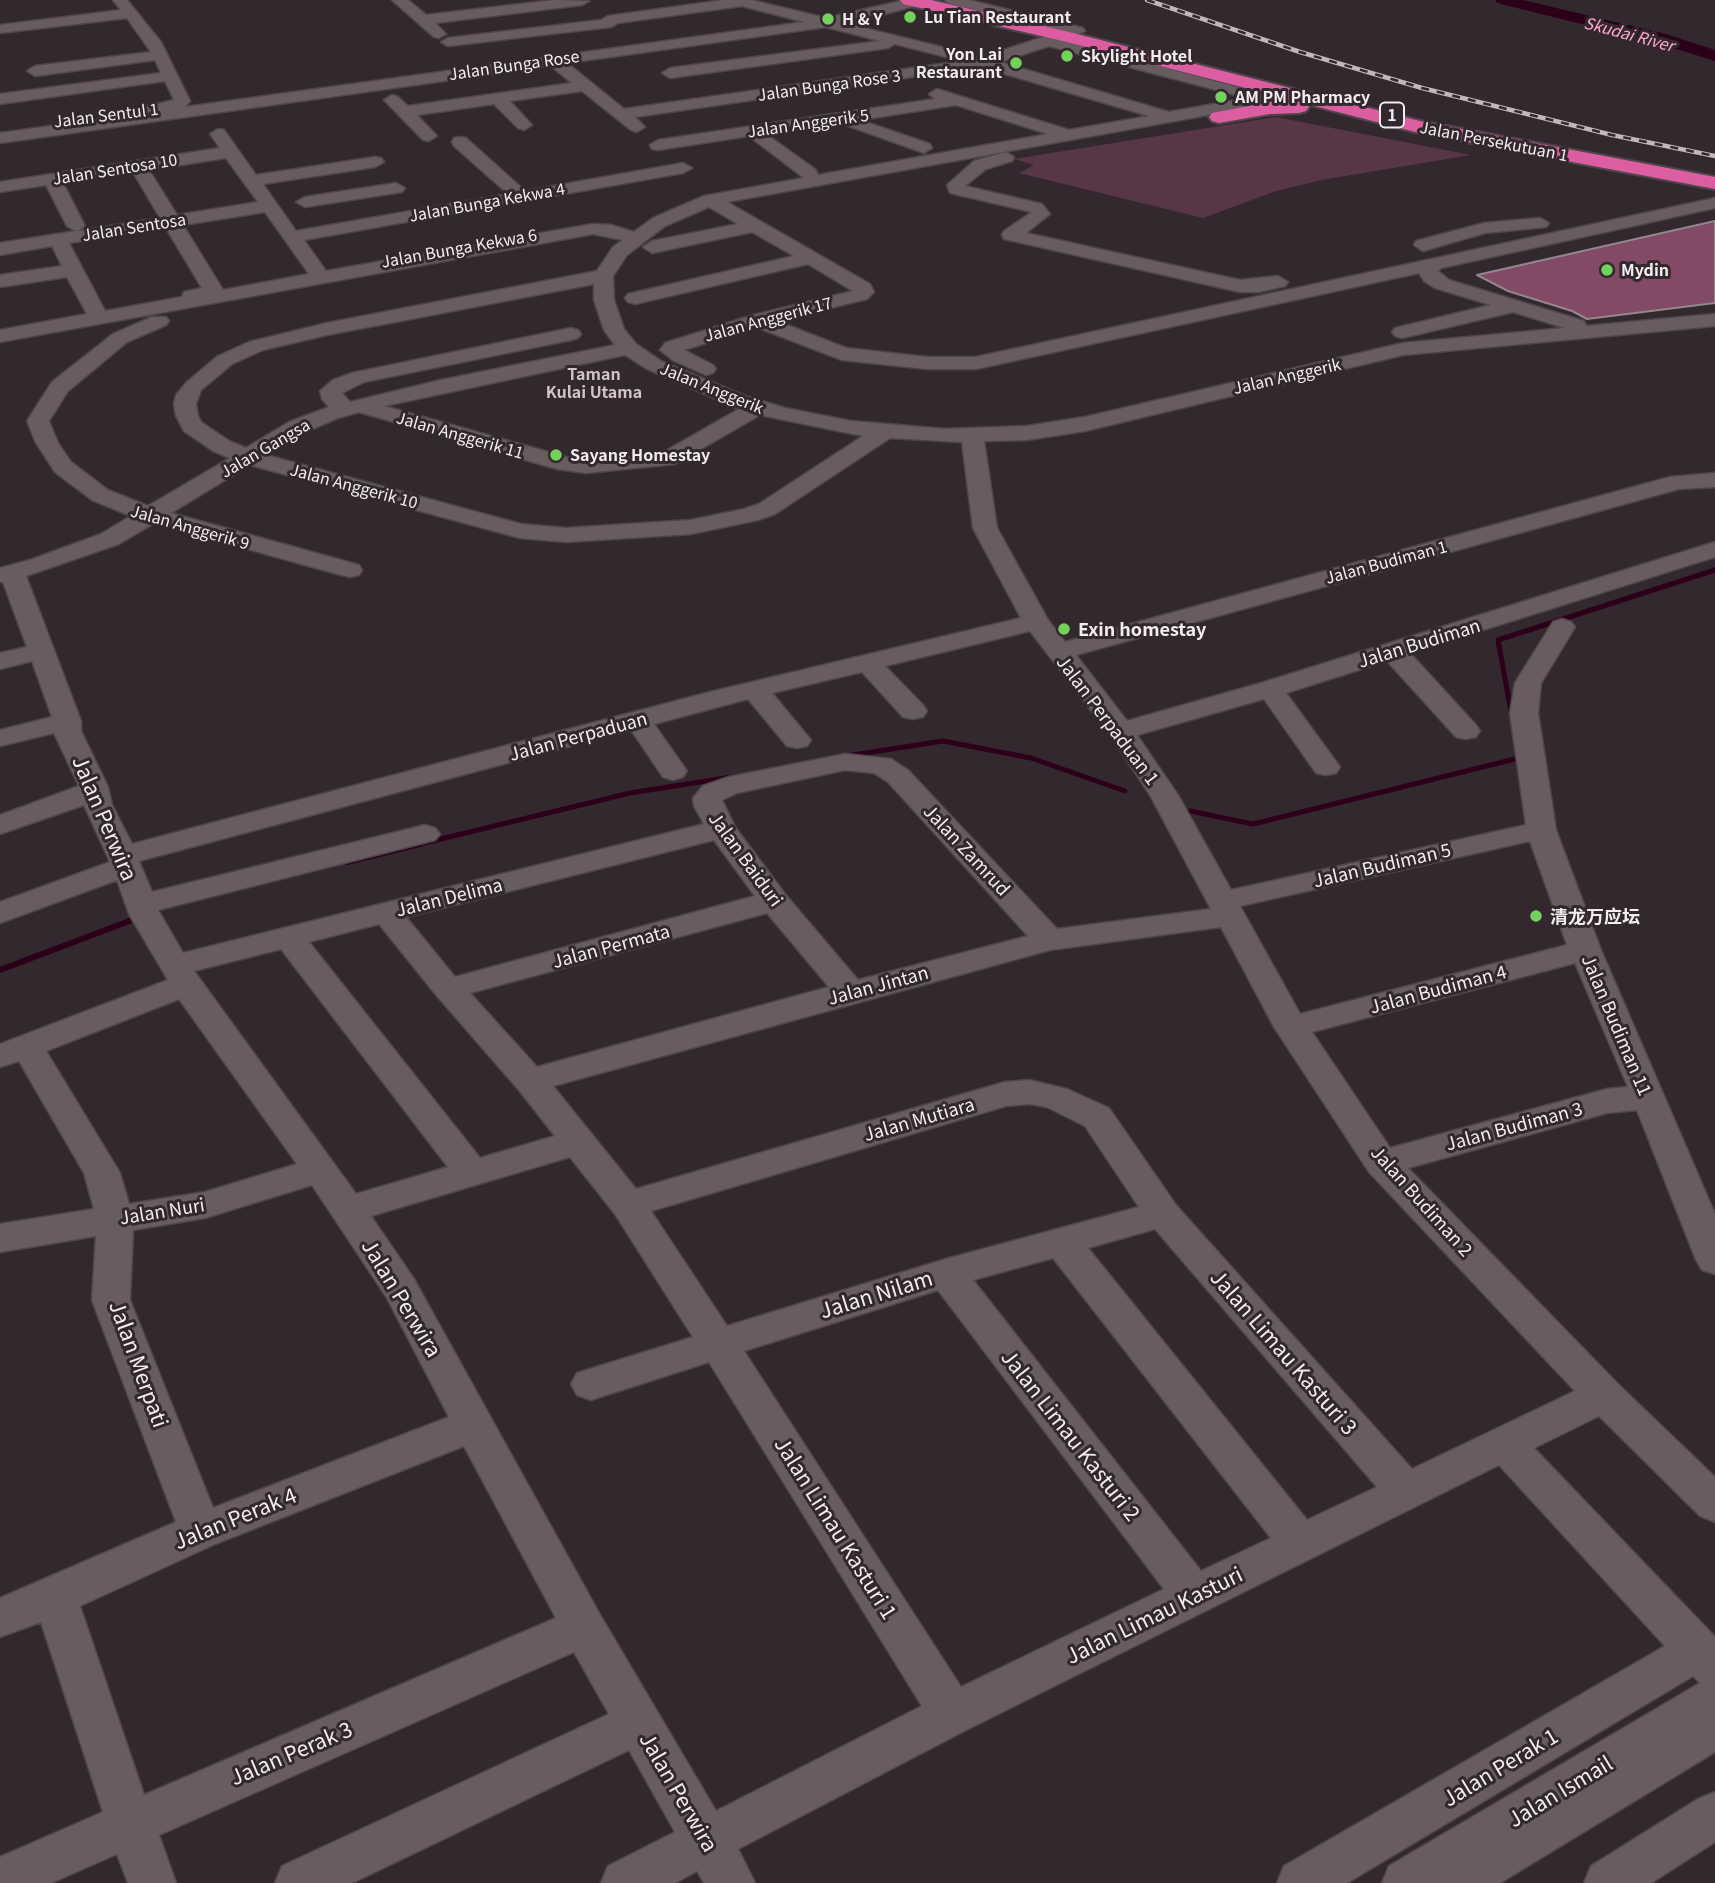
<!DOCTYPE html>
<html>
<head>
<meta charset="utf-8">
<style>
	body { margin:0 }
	canvas { display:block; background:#32282d }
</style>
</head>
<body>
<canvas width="1715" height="1883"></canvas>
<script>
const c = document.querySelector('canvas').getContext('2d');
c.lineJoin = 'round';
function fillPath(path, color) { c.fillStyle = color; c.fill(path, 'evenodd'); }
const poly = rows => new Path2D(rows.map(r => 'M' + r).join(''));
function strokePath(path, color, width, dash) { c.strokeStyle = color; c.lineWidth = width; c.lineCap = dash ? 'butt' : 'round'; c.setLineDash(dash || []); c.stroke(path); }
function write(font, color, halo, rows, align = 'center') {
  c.font = font + ' Georgia,"Noto Sans SC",serif'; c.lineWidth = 6; c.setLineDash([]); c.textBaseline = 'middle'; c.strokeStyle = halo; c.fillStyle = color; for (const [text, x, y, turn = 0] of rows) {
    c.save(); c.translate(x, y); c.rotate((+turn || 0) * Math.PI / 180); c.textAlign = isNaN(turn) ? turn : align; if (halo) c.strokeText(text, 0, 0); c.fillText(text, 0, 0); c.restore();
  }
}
fillPath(poly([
	[1276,117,1471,155,1322,180,1276,191,1203,218,1019,173,1034,165,1014,159]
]), '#573646');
strokePath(poly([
	[1512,717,1498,640,1715,570],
	[846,756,943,741,1031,758,1125,791],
	[1190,811,1253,824,1519,758,1518,752],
	[412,846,630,793,732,777]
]), '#2d001a', 5);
strokePath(poly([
	[347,862,420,844],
	[0,970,132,920]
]), '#2d001a', 6);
fillPath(poly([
	[1495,0,1523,0,1666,34,1715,50,1715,61,1654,42,1497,3,1495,0]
]), '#2d001a');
const building = poly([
	[1715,221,1715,303,1587,319,1572,311,1508,291,1477,275,1715,221]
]);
fillPath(building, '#824a65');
strokePath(building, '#93868c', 2);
const minor = poly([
	[113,0,127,0,161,42,190,101,185,107,804,22,742,6,618,23,611,27,448,46,441,42,448,38,601,20,608,16,724,0,751,0,826,18,905,0,928,0,926,3,848,24,982,57,1062,31,947,3,945,0,969,0,1083,28,1085,31,1064,41,1267,95,1291,90,1299,95,1291,100,727,202,870,284,874,292,867,299,777,321,846,348,927,357,976,357,1715,198,1715,208,1441,268,1438,271,1449,280,1584,321,1586,326,1715,314,1715,326,1403,355,1085,431,1027,440,984,441,997,528,1048,620,1065,642,1670,477,1715,473,1715,487,1679,489,1076,655,1127,721,1261,683,1715,542,1715,557,1410,653,1476,725,1480,731,1476,737,1466,739,1456,737,1387,661,1286,693,1340,767,1336,773,1326,775,1316,773,1264,699,1137,735,1178,795,1231,890,1526,825,1510,713,1515,683,1553,622,1562,619,1571,622,1575,627,1541,683,1538,713,1556,830,1601,950,1715,1214,1715,1274,1702,1270,1696,1260,1637,1110,1607,1113,1408,1168,1618,1384,1715,1477,1715,1522,1700,1516,1599,1416,1534,1448,1715,1637,1715,1752,1500,1883,1382,1883,1389,1866,1700,1683,1693,1676,1347,1883,1277,1883,1284,1866,1665,1646,1499,1465,968,1729,738,1849,755,1883,704,1883,697,1871,675,1883,601,1883,608,1866,675,1832,629,1750,352,1883,275,1883,282,1866,609,1714,574,1652,159,1835,176,1883,128,1883,117,1854,51,1883,0,1883,0,1857,103,1812,41,1622,0,1637,0,1598,176,1522,92,1300,96,1236,0,1252,0,1224,94,1209,84,1173,19,1061,0,1067,0,1044,168,980,129,914,117,880,0,923,0,902,110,862,84,805,0,834,0,815,79,786,54,733,0,746,0,730,52,717,32,661,0,669,0,653,27,647,3,582,0,582,0,568,30,560,101,534,131,516,92,500,55,472,36,443,27,421,52,382,113,334,152,317,166,317,169,321,166,325,127,342,68,391,49,421,58,443,71,462,108,490,148,506,230,458,213,451,184,431,176,416,174,404,176,395,187,382,218,356,249,342,327,323,597,271,613,247,623,240,593,234,0,342,0,330,87,314,67,277,0,287,0,275,62,266,52,246,0,255,0,243,76,231,67,226,46,185,0,192,0,182,220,148,210,134,218,129,224,130,256,175,375,157,381,158,384,162,375,167,263,184,296,231,508,194,454,146,452,142,454,138,460,137,466,138,525,191,683,163,692,168,683,173,304,240,326,271,593,224,611,225,634,232,653,218,704,196,804,178,749,136,658,150,652,149,650,145,658,140,935,99,929,94,937,89,1069,130,1149,116,981,67,635,117,645,127,637,132,631,130,582,91,510,101,532,125,524,130,518,128,494,104,417,115,437,136,429,141,423,140,384,100,392,95,398,97,408,106,572,83,551,66,0,143,0,133,145,113,143,110,145,107,174,100,165,81,0,104,0,94,161,73,155,60,35,76,27,71,35,66,151,52,127,18,0,33,0,25,121,10,113,0],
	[826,27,880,41,670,68,662,73,670,78,888,48,895,44,962,61,624,109,567,63,826,27],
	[1049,46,1247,98,1169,112,1000,62,1049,46],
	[956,105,1048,134,818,175,816,170,766,134,840,123,924,153,932,148,930,144,860,120,956,105],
	[226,158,258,202,177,215,149,170,226,158],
	[133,172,160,218,78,231,85,226,63,183,133,172],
	[709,207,738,224,652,241,643,247,652,253,752,232,794,256,628,294,625,298,628,302,635,304,808,264,853,291,750,316,665,343,660,350,674,361,706,375,713,373,716,369,713,365,684,350,756,327,842,360,927,369,976,369,1419,273,1424,281,1435,288,1491,305,1395,328,1392,332,1395,336,1402,338,1513,312,1565,328,1403,343,1085,417,1027,426,945,429,851,421,785,408,745,396,661,361,636,344,624,329,614,300,613,276,627,255,665,226,709,207],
	[265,212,309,274,223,290,183,225,265,212],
	[166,228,202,288,184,292,182,297,105,311,69,243,166,228],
	[594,284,594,300,604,330,615,345,441,380,350,402,342,393,364,382,571,340,578,338,581,334,578,330,571,328,352,373,333,380,320,391,322,399,329,407,289,422,246,448,229,441,201,422,198,416,196,404,201,390,232,364,263,350,327,335,594,284],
	[625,355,647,369,739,409,662,453,586,459,566,457,384,406,625,355],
	[359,412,557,469,586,473,675,464,760,415,863,436,759,504,744,509,691,520,566,528,521,524,266,455,305,432,338,418,359,412],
	[890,438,962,442,973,528,1021,618,710,692,132,844,112,805,108,787,81,731,81,721,26,576,119,544,154,523,341,575,350,577,359,575,362,570,359,565,171,513,250,465,520,538,566,542,691,534,758,520,775,514,890,438],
	[1030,631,1110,735,1150,795,1211,909,1057,929,908,770,891,759,845,754,729,777,703,786,693,798,694,806,704,824,183,953,158,910,435,840,440,834,435,828,425,825,152,892,139,861,631,730,663,777,673,780,683,777,687,771,654,724,748,699,787,746,797,748,807,746,811,740,772,693,862,672,903,717,913,719,923,717,927,711,923,705,885,666,1030,631],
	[845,770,874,773,888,782,1028,936,858,980,785,894,735,827,722,800,737,793,845,770],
	[714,840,755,896,455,977,406,917,714,840],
	[1530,841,1567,945,1300,1014,1240,906,1530,841],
	[767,913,829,987,537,1067,470,993,767,913],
	[379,924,437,996,518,1089,555,1136,480,1158,309,942,379,924],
	[1221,927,1274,1027,1369,1172,1575,1391,1412,1469,1176,1205,1109,1108,1067,1089,1029,1080,1005,1082,636,1189,553,1086,1050,950,1221,927],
	[281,949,448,1167,356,1194,194,971,281,949],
	[1575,963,1628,1087,1607,1089,1390,1148,1312,1032,1575,963],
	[179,999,297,1164,205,1192,129,1204,120,1173,46,1051,179,999],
	[1029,1104,1047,1107,1085,1126,1139,1207,946,1259,727,1326,651,1211,1006,1106,1029,1104],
	[570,1157,615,1214,693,1337,577,1373,571,1384,577,1395,591,1400,709,1362,922,1706,716,1811,599,1613,414,1279,371,1216,570,1157],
	[312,1185,387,1298,449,1417,213,1508,130,1300,133,1230,205,1218,312,1185],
	[1155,1229,1377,1487,1307,1520,1088,1248,1155,1229],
	[1053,1258,1271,1538,1201,1571,973,1280,1053,1258],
	[938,1290,1164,1589,961,1687,744,1351,938,1290],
	[464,1446,556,1618,144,1795,80,1606,215,1544,464,1446],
	[392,0,408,0,426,15,555,0,589,1,582,5,435,23,446,34,439,38,434,37,392,0],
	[1006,152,1014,157,1012,161,986,169,965,186,1042,204,1050,214,1026,233,1240,280,1278,276,1288,282,1285,286,1259,292,1240,292,1004,239,1002,235,1004,231,1032,212,950,193,947,185,974,161,1006,152],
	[396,183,405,188,402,192,305,207,296,202,305,197,396,183],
	[1540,218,1549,223,1546,227,1485,233,1423,251,1414,245,1416,241,1484,223,1540,218],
	[1715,1792,1715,1842,1651,1883,1584,1883,1591,1866,1698,1799,1715,1792]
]);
const highway = poly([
	[900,0,931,0,1065,31,1420,121,1715,177,1715,189,1419,133,1307,104,1309,107,1306,111,1299,113,1270,114,1219,123,1212,121,1209,117,1212,113,1270,102,1296,101,1063,41,903,4,900,0]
]);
strokePath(minor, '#4e464a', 3);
strokePath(highway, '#4e464a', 4);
fillPath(minor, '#685c61');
fillPath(highway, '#dd5da1');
const rail = poly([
	[1147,0,1300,52,1422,88,1612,135,1715,156]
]);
strokePath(rail, '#c0b8bb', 4.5);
strokePath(rail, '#32282d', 2.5, [8]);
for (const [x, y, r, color] of [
	[910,17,7,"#73d25c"],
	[828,19,7,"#73d25c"],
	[1067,56,7,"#73d25c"],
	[1016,63,7,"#73d25c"],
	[1221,97,7,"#73d25c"],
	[1607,270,7,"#73d25c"],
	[556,455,7,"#73d25c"],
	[1064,629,7,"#73d25c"],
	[1536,916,7,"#73d25c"]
]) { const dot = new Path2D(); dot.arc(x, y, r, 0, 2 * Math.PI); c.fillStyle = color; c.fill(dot); strokePath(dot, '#32282d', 2.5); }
write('bold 16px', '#f4edf0', '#32282d', [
	["Lu Tian Restaurant",924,17],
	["H & Y",842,19],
	["Yon Lai",1002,54,"right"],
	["Restaurant",1002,72,"right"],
	["Skylight Hotel",1081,56],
	["AM PM Pharmacy",1235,97],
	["Mydin",1621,270],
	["Sayang Homestay",570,455]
], 'left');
write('italic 16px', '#ffa7d1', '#32282d', [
	["Skudai River",1629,34,15]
]);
write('16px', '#f4edf0', '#32282d', [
	["Jalan Bunga Rose",514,65,-8],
	["Jalan Bunga Rose 3",829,85,-8],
	["Jalan Sentul 1",106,115,-7],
	["Jalan Anggerik 5",808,123,-8],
	["Jalan Persekutuan 1",1494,141,11],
	["Jalan Sentosa 10",115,169,-9],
	["Jalan Bunga Kekwa 4",487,202,-10],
	["Jalan Sentosa",134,227,-9],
	["Jalan Bunga Kekwa 6",459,248,-10],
	["Jalan Anggerik 17",768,319,-15],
	["Jalan Anggerik",1287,376,-13],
	["Jalan Anggerik",712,388,22],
	["Jalan Anggerik 11",460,435,16],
	["Jalan Gangsa",265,448,-30],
	["Jalan Anggerik 10",354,486,15],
	["Jalan Anggerik 9",190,527,16],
	["Jalan Budiman 1",1386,562,-15]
]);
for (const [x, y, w] of [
	[1392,115,24]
]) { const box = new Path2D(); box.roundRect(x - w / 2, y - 12.5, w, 25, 5); c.fillStyle = '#32282d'; c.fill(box); strokePath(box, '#f4edf0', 2); }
write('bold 16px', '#f4edf0', null, [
	["1",1392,115]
]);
write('bold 16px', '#d2c5ca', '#32282d', [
	["Taman",594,374],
	["Kulai Utama",594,392]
]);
write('bold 18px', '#f4edf0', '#32282d', [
	["Exin homestay",1078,629],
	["清龙万应坛",1550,916]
], 'left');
write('18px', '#f4edf0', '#32282d', [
	["Jalan Budiman",1419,643,-17],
	["Jalan Perpaduan 1",1108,720,53],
	["Jalan Perpaduan",578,736,-15],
	["Jalan Zamrud",967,850,47],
	["Jalan Baiduri",746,859,54],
	["Jalan Budiman 5",1382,865,-13],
	["Jalan Delima",449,897,-14],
	["Jalan Permata",611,946,-15],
	["Jalan Jintan",878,985,-15],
	["Jalan Budiman 4",1438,989,-15],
	["Jalan Budiman 11",1617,1025,67],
	["Jalan Mutiara",919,1119,-16],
	["Jalan Budiman 3",1514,1126,-15],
	["Jalan Budiman 2",1422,1201,48],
	["Jalan Nuri",162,1211,-9]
]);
write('21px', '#f4edf0', '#32282d', [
	["Jalan Perwira",105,818,67],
	["Jalan Nilam",876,1294,-17],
	["Jalan Perwira",402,1298,59],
	["Jalan Limau Kasturi 3",1284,1352,49],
	["Jalan Merpati",139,1364,70],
	["Jalan Limau Kasturi 2",1071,1435,52],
	["Jalan Perak 4",235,1518,-22],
	["Jalan Limau Kasturi 1",836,1528,58],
	["Jalan Limau Kasturi",1154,1615,-26],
	["Jalan Perak 3",291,1753,-23],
	["Jalan Perak 1",1500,1767,-31],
	["Jalan Ismail",1560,1791,-31],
	["Jalan Perwira",679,1792,60]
]);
</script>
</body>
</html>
